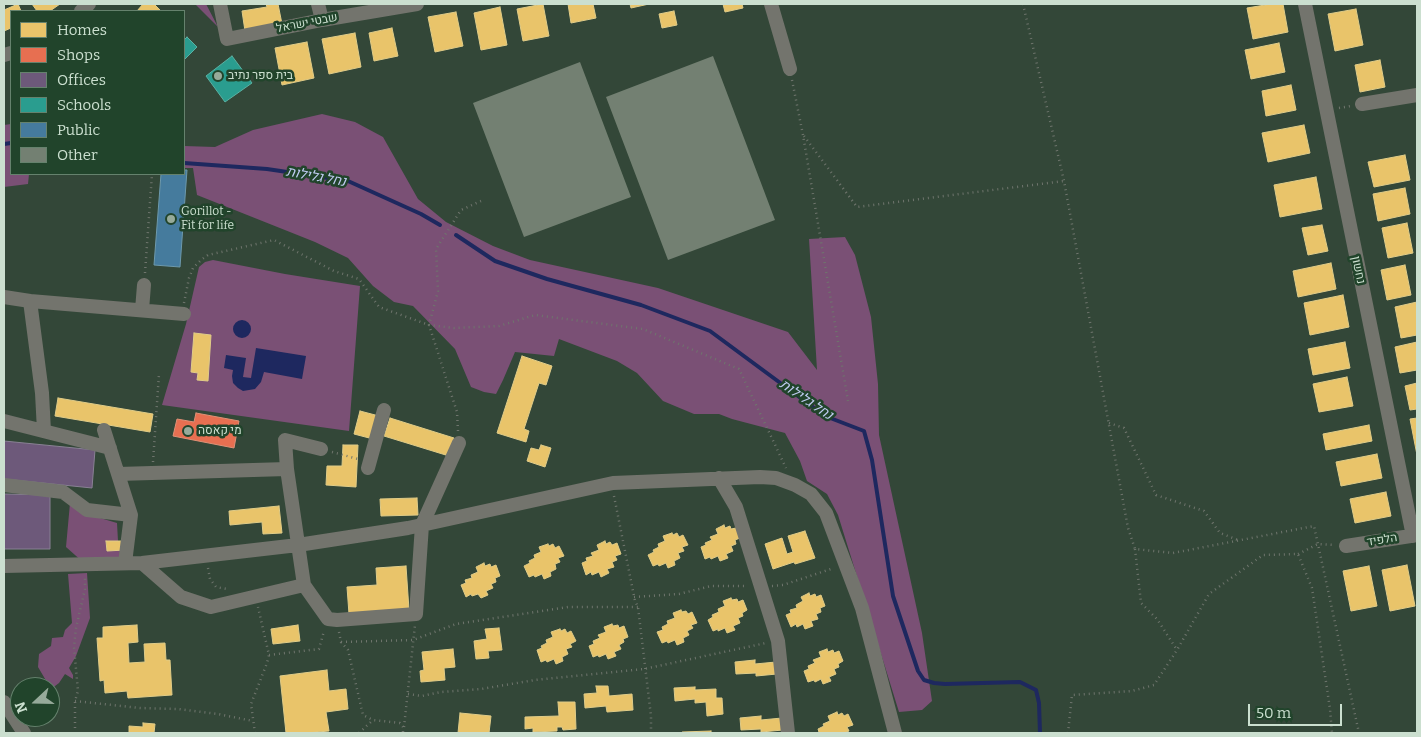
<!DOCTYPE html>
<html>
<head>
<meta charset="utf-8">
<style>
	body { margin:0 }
	#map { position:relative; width:1421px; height:737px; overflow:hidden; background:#334738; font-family:Bitter,serif }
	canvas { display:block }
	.frame { position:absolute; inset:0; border:5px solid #cbdfcf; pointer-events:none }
	.legend { position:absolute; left:10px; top:10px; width:175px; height:165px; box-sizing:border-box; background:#21442b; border:1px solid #65826d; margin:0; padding:6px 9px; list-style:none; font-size:15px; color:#cbdfcf }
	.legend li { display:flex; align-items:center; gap:10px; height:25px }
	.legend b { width:25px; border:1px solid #65826d }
	.north { position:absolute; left:10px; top:677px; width:50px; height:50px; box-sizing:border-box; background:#21442b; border:1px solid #65826d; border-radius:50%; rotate:249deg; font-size:14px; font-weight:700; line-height:20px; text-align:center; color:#cbdfcf }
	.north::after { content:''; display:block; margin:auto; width:18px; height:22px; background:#96aa9a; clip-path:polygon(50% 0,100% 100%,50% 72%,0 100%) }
	.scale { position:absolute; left:1248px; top:704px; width:94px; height:22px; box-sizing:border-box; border:2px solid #cbdfcf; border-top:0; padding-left:6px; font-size:15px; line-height:18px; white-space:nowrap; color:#cbdfcf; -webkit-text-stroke:4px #21442b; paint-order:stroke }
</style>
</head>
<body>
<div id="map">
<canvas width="1421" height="737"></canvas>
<div class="frame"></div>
<ul class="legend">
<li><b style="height:14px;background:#e9c46a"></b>Homes</li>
<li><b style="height:14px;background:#e76f51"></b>Shops</li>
<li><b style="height:14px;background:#6d597a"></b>Offices</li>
<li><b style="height:14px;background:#2a9d8f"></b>Schools</li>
<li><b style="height:14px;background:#457b9d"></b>Public</li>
<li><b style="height:14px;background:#738072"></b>Other</li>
</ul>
<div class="north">N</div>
<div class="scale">50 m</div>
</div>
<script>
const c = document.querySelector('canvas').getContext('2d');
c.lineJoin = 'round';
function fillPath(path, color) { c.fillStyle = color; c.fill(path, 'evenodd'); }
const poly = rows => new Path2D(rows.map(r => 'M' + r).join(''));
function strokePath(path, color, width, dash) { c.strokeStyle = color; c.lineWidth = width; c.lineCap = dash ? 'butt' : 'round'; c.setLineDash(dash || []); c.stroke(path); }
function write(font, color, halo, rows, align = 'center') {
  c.font = font + ' Bitter,Heebo,serif'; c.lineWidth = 5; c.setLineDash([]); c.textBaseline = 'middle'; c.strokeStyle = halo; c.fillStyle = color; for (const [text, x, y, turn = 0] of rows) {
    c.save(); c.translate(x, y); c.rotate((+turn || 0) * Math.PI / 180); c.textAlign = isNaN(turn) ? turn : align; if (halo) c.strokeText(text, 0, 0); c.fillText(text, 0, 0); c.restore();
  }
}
fillPath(poly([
	[195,4,206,4,218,27],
	[322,114,355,122,383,137,418,199,446,222,493,246,530,260,658,288,788,332,817,370,809,239,845,237,855,255,871,317,878,384,879,435,922,633,932,701,922,710,899,712,838,515,827,494,807,481,800,461,785,433,732,419,719,414,694,414,663,401,637,373,617,361,559,339,554,356,515,352,503,380,496,394,484,392,471,387,455,349,413,306,394,302,373,286,348,258,315,242,197,195,193,168,184,168,184,146,215,147,253,130],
	[11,124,11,174,29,174,28,184,4,187,4,125],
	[213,260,285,274,360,286,349,431,162,405,186,324,199,267,205,262],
	[70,503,90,515,117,523,118,541,106,541,107,550,125,550,121,557,84,563,66,547],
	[87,573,90,618,76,656,69,668,73,675,73,679,65,674,59,683,51,689,38,667,39,654,51,646,52,638,63,637,65,630,72,623,68,574]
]), '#7a5075');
fillPath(poly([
	'233 329a9 9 0 1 1 18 0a9 9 0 1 1-18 0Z',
	[256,348,306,356,302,379,264,372,261,382,255,389,243,391,238,388,233,383,232,376,233,370,224,368,226,355,246,358,243,377,251,378]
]), '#1e285f');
const homes = poly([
	[18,4,21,11,11,11,11,28,4,31,4,10,18,4],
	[32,4,60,4,50,11,37,11,32,4],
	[143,4,154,4,161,11,137,11,143,4],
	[266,4,278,4,282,24,245,31,242,11,267,7,266,4],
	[543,4,549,36,523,41,517,9,543,4],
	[568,4,593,4,596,18,571,23,568,4],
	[630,4,649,4,631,8,630,4],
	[723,4,742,4,743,8,725,12,723,4],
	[1271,4,1283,4,1288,32,1253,39,1247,8,1271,4],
	[500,7,507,45,481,50,474,13,500,7],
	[1356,9,1363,45,1335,51,1328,14,1356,9],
	[674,11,677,25,662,28,659,14,674,11],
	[456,12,463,46,435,52,428,17,456,12],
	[392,28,398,56,374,61,369,33,392,28],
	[355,33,361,67,329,74,322,39,355,33],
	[307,42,314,78,282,85,275,48,307,42],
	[1279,43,1285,72,1251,79,1245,50,1279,43],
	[1380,60,1385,87,1360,92,1355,65,1380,60],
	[1291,85,1296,110,1266,116,1262,91,1291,85],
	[1304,125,1310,153,1268,162,1262,133,1304,125],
	[1405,155,1410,180,1374,187,1368,162,1405,155],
	[1316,177,1322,209,1280,217,1274,185,1316,177],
	[1405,188,1410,214,1378,221,1373,194,1405,188],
	[1407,223,1413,253,1388,258,1382,228,1407,223],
	[1322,225,1328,251,1308,255,1302,228,1322,225],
	[1331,263,1336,289,1298,297,1293,271,1331,263],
	[1405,265,1411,295,1387,300,1381,270,1405,265],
	[1343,295,1349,327,1310,335,1304,303,1343,295],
	[1417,302,1417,335,1401,338,1395,307,1417,302],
	[194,333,211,335,208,381,197,380,198,373,191,372,194,333],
	[1345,342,1350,368,1313,375,1308,349,1345,342],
	[1417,342,1417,370,1400,373,1395,347,1417,342],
	[522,356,552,366,546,385,539,383,524,429,529,431,526,442,497,433,522,356],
	[1347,377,1353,406,1319,412,1313,384,1347,377],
	[1417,383,1417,409,1410,410,1405,386,1417,383],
	[58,398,153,414,150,432,55,416,58,398],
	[360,411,379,416,373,439,354,434,360,411],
	[390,418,454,438,449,456,384,436,390,418],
	[1417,418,1417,455,1410,419,1417,418],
	[1369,425,1372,441,1326,450,1323,434,1369,425],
	[343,445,358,445,356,487,326,485,327,466,342,466,343,445],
	[541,445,551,448,545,467,527,461,531,448,539,450,541,445],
	[1377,454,1382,478,1341,486,1336,462,1377,454],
	[1386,492,1391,516,1355,523,1350,499,1386,492],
	[417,498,418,515,381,516,380,499,417,498],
	[279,506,282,533,263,534,262,522,230,525,229,511,279,506],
	[724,525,725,528,730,526,731,529,736,528,740,538,735,540,736,544,731,546,733,551,726,554,728,558,720,561,718,556,711,559,710,557,705,559,701,547,706,545,705,543,712,540,710,537,718,534,716,529,724,525],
	[805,531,815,558,795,564,794,562,773,569,765,544,782,538,787,554,793,552,788,536,805,531],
	[672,533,673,535,677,533,679,537,683,535,688,545,682,547,684,551,678,553,680,558,674,561,675,565,668,568,666,563,659,566,658,564,653,566,648,555,654,552,653,550,659,547,658,544,665,541,663,536,672,533],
	[106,541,125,541,125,550,107,551,106,541],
	[605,541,606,544,610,542,612,545,617,543,621,554,615,556,617,560,612,562,614,567,607,569,609,573,601,577,599,572,592,575,591,572,586,575,582,563,587,561,586,558,593,556,591,553,599,550,597,545,605,541],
	[548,544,549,546,553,544,555,548,559,546,564,556,558,558,560,562,555,564,556,569,550,572,551,576,544,579,542,574,535,577,534,575,529,577,524,566,530,563,529,561,535,558,534,555,541,552,539,547,548,544],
	[484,563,485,566,490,564,491,567,496,565,500,576,495,578,496,582,491,584,493,588,486,591,488,595,481,598,478,594,472,596,471,594,466,597,461,585,466,583,465,580,472,578,471,575,478,572,476,567,484,563],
	[1407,565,1415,606,1390,611,1382,570,1407,565],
	[406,566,409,610,349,614,347,587,377,585,376,568,406,566],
	[1369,566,1377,606,1351,611,1343,571,1369,566],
	[809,593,810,596,815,594,816,597,821,595,825,606,820,608,821,612,816,614,818,619,811,621,813,626,805,629,803,624,797,627,796,624,791,627,786,615,791,613,790,610,797,608,796,605,803,601,801,597,809,593],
	[731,598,732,600,737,599,738,602,743,600,747,610,742,613,743,616,738,618,740,623,733,626,735,630,727,633,725,628,718,631,718,629,713,631,708,620,713,617,712,615,719,612,718,609,725,606,723,601,731,598],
	[681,610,682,612,686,611,688,614,692,612,697,623,691,625,693,628,687,631,689,635,683,638,684,642,677,645,675,640,668,643,667,641,662,643,657,632,663,630,662,627,668,624,667,621,675,618,673,613,681,610],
	[612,624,613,626,618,625,619,628,624,626,628,637,623,639,624,642,619,645,621,649,614,652,616,656,608,659,606,654,599,657,598,655,593,657,589,646,594,644,593,641,600,638,598,635,606,632,604,627,612,624],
	[137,625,138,642,128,643,129,663,145,662,144,644,165,643,166,660,170,660,172,695,128,698,127,691,105,693,104,680,100,681,97,638,103,638,103,627,137,625],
	[298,625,300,641,273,644,271,629,298,625],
	[499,628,502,650,488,651,489,658,476,659,474,641,487,639,485,629,499,628],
	[560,629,561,631,565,629,567,633,571,631,576,641,570,644,572,647,566,649,568,654,562,657,563,661,556,664,554,659,547,662,546,660,541,662,537,650,542,648,541,646,547,643,546,640,553,637,551,632,560,629],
	[453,649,455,667,444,668,445,680,421,682,420,671,424,670,422,652,453,649],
	[827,649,828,652,833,650,834,653,839,651,843,661,838,664,839,667,834,669,836,674,829,677,831,681,823,684,821,679,815,682,814,680,808,682,804,671,809,669,808,666,815,663,813,660,821,657,819,652,827,649],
	[755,660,755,664,776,662,777,674,756,676,756,673,736,674,735,662,755,660],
	[327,670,329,691,346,689,348,709,326,712,329,731,306,733,286,733,280,676,327,670],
	[596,686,608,686,609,696,632,694,633,710,607,712,606,706,585,708,584,694,597,693,596,686],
	[695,687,695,690,716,689,716,698,722,698,723,714,707,716,706,702,695,703,695,699,675,701,674,688,695,687],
	[558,702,575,702,576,729,563,730,562,727,557,727,557,731,533,732,533,728,525,729,525,717,559,716,558,702],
	[837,712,838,715,842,713,844,716,848,714,853,725,847,727,849,731,844,733,816,733,819,732,818,729,824,726,823,724,830,721,828,716,837,712],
	[460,713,491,716,489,733,458,733,460,713],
	[761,716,761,720,782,718,783,730,761,732,761,729,741,730,740,718,761,716],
	[143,723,155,724,154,733,129,733,129,726,143,727,143,723],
	[711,731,711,733,682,733,682,732,711,731]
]);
fillPath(homes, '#e9c46a');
strokePath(homes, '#e0cc88', 1);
const shops = poly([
	[196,413,239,421,234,448,173,436,177,419,194,422,196,413]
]);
fillPath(shops, '#e76f51');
strokePath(shops, '#df9177', 1);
const offices = poly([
	[4,441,95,450,92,488,4,479,4,441],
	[4,494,50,495,50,549,4,549,4,494]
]);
fillPath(offices, '#6d597a');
strokePath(offices, '#898194', 1);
const schools = poly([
	[187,37,197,47,184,60,184,40,187,37],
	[232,56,252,83,225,102,206,76,232,56]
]);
fillPath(schools, '#2a9d8f');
strokePath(schools, '#5ab1a2', 1);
const public = poly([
	[184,170,187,170,180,267,154,265,161,174,184,174,184,170]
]);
fillPath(public, '#457b9d');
strokePath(public, '#6d99ac', 1);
strokePath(poly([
	[4,144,11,143],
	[184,163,267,169,348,181,421,214,440,225],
	[456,235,495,261,547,279,641,305,710,331,825,416,864,431,872,460,893,596,918,671,924,680,934,683,945,684,1020,682,1036,690,1039,703,1040,733]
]), '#1e285f', 4);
fillPath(poly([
	[713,56,775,220,668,260,606,97],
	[580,62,631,197,524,237,473,103]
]), '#738072');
strokePath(poly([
	[1023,4,1064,181,1128,528,1135,549,1173,553,1314,526,1359,733],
	[792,80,803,135,848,401],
	[1339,108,1351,106],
	[804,136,857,207,1064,181],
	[145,273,152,174],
	[184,303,189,278,193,268,201,260,208,255,274,240,334,271,359,279,379,307,429,325,454,328,499,326,535,315,643,329,739,369,786,468],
	[1109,423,1124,428,1156,495,1204,511,1220,533,1238,540],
	[458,431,457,412,429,325,438,291,436,249,461,210,481,201],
	[332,452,358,459],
	[153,462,159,374],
	[614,496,635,601,638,607,651,716,651,733],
	[1135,549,1141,603,1157,619,1177,650],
	[1298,554,1318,544,1335,545],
	[208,568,210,579,216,587,227,589],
	[772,586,783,585,834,568],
	[634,597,679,594,711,586,747,586],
	[339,632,341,642,348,650,363,715,373,720,400,723,403,727,403,733],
	[341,642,413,640,456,624,568,607,638,607],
	[269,655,319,649,324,631],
	[408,694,422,696,441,692,481,689,535,680,644,669,766,643],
	[75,701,140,708,178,709,218,714,253,721],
	[404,727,415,625],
	[75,733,75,701,78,691,74,647,76,628,85,589,85,576],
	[255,733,251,704,267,663,269,655,258,607],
	[359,733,373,720],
	[1068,733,1072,695,1132,691,1154,685,1177,650,1209,594,1263,555,1298,554,1312,588,1330,709,1332,733]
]), '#6f756d', 2.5, [1, 4]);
strokePath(poly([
	[220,4,227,39,322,20,417,4],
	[318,4,322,20],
	[771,4,790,69],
	[1305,4,1413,536],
	[81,11,89,4],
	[4,55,11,53],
	[1362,104,1417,95],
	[4,297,30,301,42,393,44,431],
	[30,301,184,314],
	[142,310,144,285],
	[4,421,110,448],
	[104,430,131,515,125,563],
	[368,468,384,410],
	[287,469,285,440,321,449],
	[118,474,287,469,304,585,328,619,337,620,416,614,422,525,459,443],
	[719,478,736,507,778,641,788,733],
	[4,485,63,492,87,510,131,515],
	[1346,546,1417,535],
	[142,563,181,597,211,607,304,585],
	[4,566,142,563,298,545,408,528,613,483,760,477,776,478,795,485,811,494,826,513,862,608,895,733],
	[4,702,24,733]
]), '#73746d', 14);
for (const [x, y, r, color] of [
	[218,76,5,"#96aa9a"],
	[171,219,5,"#96aa9a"],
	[188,431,5,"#96aa9a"]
]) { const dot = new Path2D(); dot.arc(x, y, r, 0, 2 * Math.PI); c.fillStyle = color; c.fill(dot); strokePath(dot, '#21442b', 2); }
write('12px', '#cbdfcf', '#21442b', [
	["שבטי ישראל",307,23,-11],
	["נחשון",1358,270,78],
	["הלפיד",1382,540,-9]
]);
write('12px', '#cbdfcf', '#21442b', [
	["בית ספר נתיב",228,76],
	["Gorillot -",181,212],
	["Fit for life",181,226],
	["מי קאסה",198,431]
], 'left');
write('italic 14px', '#bfcbf1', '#21442b', [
	["נחל גלילות",316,177,10],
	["נחל גלילות",806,400,34]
]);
</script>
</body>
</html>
